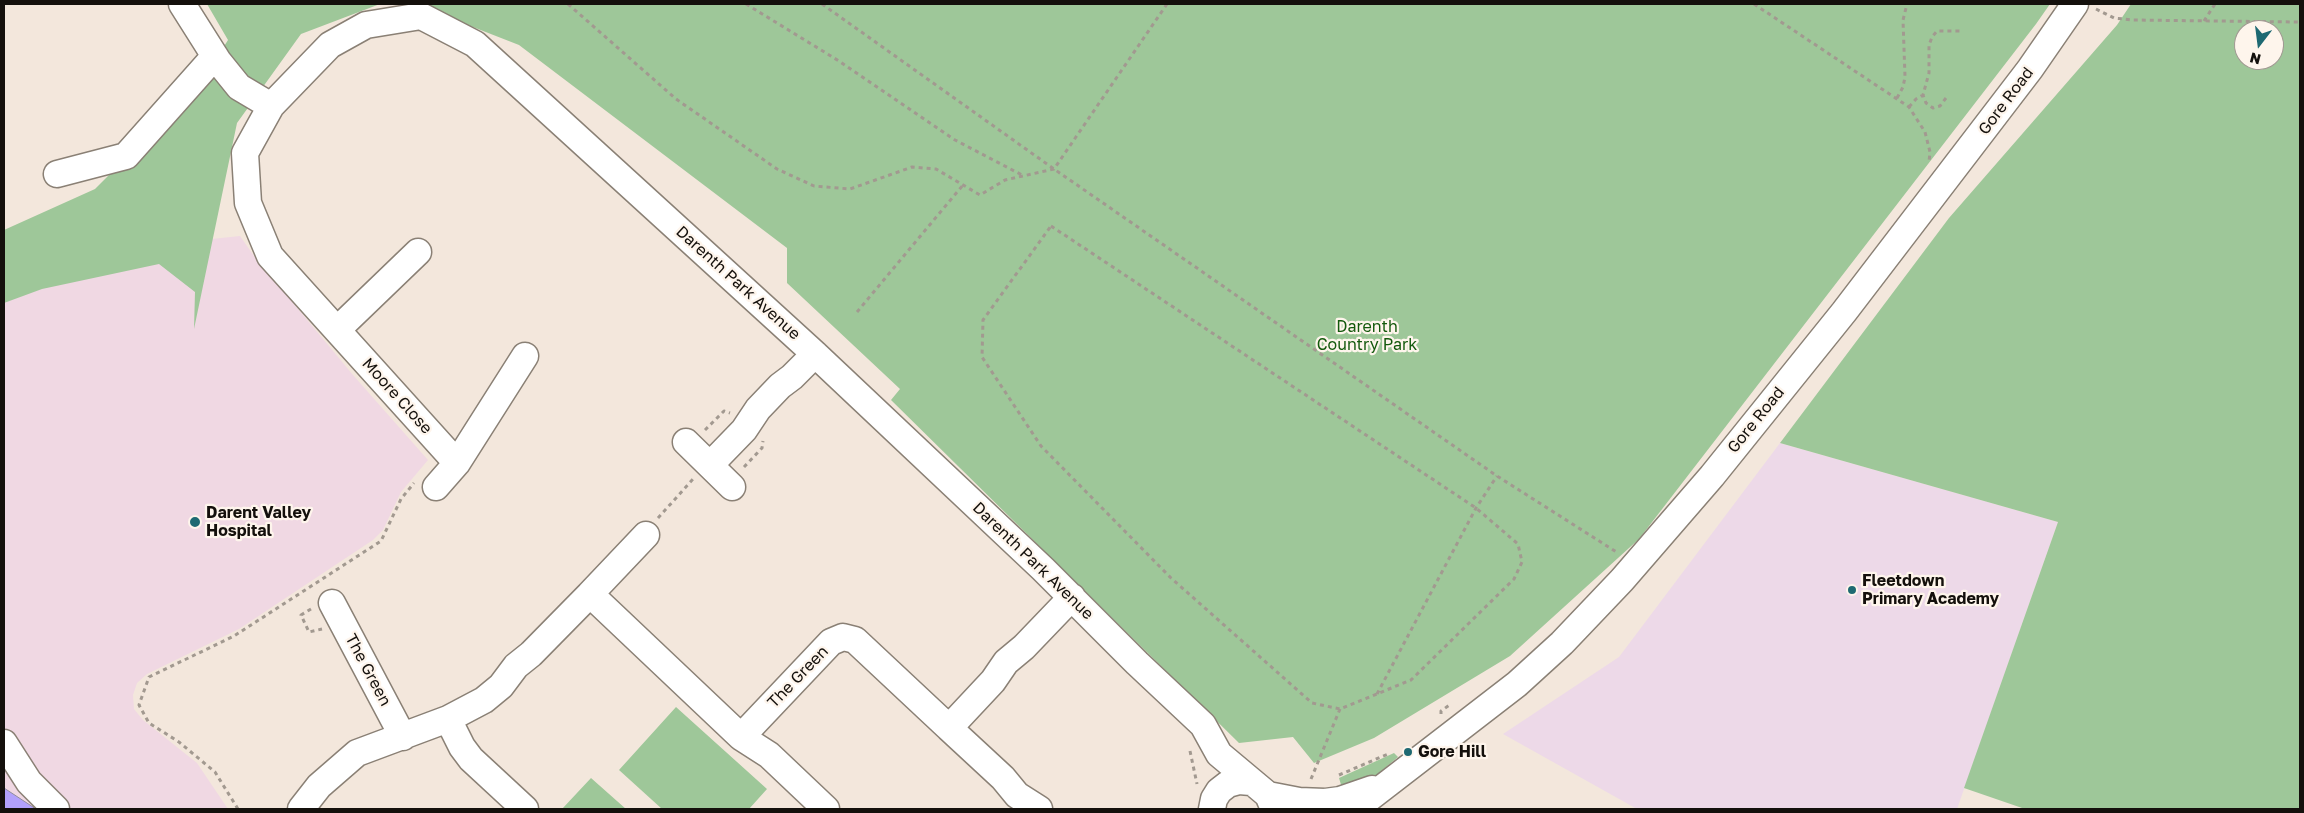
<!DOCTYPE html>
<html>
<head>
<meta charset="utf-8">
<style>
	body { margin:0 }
	#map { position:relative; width:2304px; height:813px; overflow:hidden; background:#f3e7dc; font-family:"Golos Text",sans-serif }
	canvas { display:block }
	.frame { position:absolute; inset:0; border:5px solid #14100c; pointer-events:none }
	.north { position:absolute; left:2234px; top:20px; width:50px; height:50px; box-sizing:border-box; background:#fef5ec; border:1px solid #a09992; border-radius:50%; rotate:195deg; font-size:14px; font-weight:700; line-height:20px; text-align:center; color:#14100c }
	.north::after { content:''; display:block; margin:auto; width:18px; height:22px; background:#1e6972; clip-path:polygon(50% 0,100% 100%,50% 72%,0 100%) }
</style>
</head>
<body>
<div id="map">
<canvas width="2304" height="813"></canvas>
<div class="frame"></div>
<div class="north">N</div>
</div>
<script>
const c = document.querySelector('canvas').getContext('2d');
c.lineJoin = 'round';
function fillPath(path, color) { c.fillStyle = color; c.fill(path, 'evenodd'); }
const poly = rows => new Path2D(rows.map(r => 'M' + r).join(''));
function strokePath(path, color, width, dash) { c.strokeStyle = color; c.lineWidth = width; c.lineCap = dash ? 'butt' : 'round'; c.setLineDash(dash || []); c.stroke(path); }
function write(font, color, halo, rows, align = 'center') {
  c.font = font + ' "Golos Text",sans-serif'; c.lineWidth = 4.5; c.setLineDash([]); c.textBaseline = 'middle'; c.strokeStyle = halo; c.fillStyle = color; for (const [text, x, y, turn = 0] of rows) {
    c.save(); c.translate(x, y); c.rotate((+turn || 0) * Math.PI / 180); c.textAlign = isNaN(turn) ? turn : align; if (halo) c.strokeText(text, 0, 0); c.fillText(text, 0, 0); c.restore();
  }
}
fillPath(poly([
	[1780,443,2058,522,1957,809,1637,809,1503,734,1619,657]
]), '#edd9e8');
fillPath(poly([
	[240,236,254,256,353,375,428,460,401,492,383,530,373,540,239,629,147,674,137,683,133,695,134,709,143,720,197,763,228,809,4,809,4,261]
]), '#f0d8e3');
fillPath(poly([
	[207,4,380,4,301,34,237,123,194,329,195,292,159,264,42,289,4,303,4,230,95,189,201,83,228,40],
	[414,4,2050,4,2036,24,1639,539,1510,656,1374,738,1314,763,1293,737,1239,743,891,400,900,389,787,283,787,248,519,45],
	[2131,4,2300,4,2300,809,2025,809,1964,788,2058,522,1780,443,1949,218,2117,25],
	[2244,30,2274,30,2274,60,2244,60],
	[676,707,767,789,749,809,662,809,619,770],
	[1394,753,1398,757,1367,783,1342,788,1339,778],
	[591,778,626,809,562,809]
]), '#9ec799');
const building = poly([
	[4,788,33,807,35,809,4,809,4,788]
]);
fillPath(building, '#b2a1fb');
strokePath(building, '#908e9c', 1);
const minor = poly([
	[182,4,218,61,239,87,271,106,330,45,366,25,421,16,475,44,815,354,1043,569,1137,663,1203,725,1219,754,1268,795,1274,809],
	[271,106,245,153,248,203,270,256,457,463],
	[57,174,126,156,215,56],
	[338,329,418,252],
	[686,442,732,487],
	[710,465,744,430,758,409,780,386,792,377,815,354],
	[436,487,457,463,525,356],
	[590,594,646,535],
	[332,603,403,737],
	[448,719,462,747,471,759,525,809],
	[949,728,1003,778,1017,795,1039,809],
	[741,737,769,755,826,809],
	[4,743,29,782,56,809],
	[1268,795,1299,801,1325,802,1340,800,1372,789],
	[301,809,319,786,357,753,448,719,484,700,501,686,516,666,531,654,590,594,741,737,831,642,843,637,855,640,949,728,993,681,1006,662,1024,647,1072,597],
	[1212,809,1214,799,1219,791,1228,784,1239,781,1251,782],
	[1355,809,1517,684,1562,643,1622,580,1712,476,1844,312,2030,69,2075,4]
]);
strokePath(minor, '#8a8075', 29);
strokePath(poly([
	[568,4,676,99,777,169,814,186,850,189,912,167,936,169,980,195,1005,180,1054,169,1167,4],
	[746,4,839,61,955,140,1022,175],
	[822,4,1054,169,1497,476,1618,553],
	[1754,4,1909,107,1925,132,1930,152,1929,162],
	[2096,9,2114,18,2133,20,2300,22],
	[2204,21,2215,4],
	[1897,98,1903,87,1905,77,1903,20,1907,4],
	[1946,98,1940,106,1933,108,1926,103,1923,95,1929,73,1929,45,1932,37,1937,31,1960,31],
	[1909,107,1916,99,1923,95],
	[1051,226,1476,508,1518,544,1522,562,1514,579,1411,680,1340,709,1312,703,1171,578,1041,446,982,357,983,320,1051,226],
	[857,312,963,185],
	[705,430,724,411,730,413],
	[744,467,762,448,763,441],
	[658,518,694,478],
	[311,609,301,615,309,632,322,629],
	[1377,694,1476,508,1497,476],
	[1441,714,1441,711,1451,704],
	[1190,751,1197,784],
	[1339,775,1388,754],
	[1311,779,1340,709],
	[238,809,215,772,179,742,149,723,139,705,149,677,234,636,381,541,401,499,414,483]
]), '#a29990', 3, [4, 4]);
strokePath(minor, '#fff', 26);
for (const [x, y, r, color] of [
	[195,522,6,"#1e6972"],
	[1852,590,5,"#1e6972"],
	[1408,752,5,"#1e6972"]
]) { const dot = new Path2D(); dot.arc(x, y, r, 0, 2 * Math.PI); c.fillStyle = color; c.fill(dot); strokePath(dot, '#fef5ec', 2); }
write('16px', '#14100c', '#fef5ec', [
	["Gore Road",2006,101,-53],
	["Darenth Park Avenue",738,283,42],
	["Moore Close",397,396,48],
	["Gore Road",1756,420,-51],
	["Darenth Park Avenue",1033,561,44],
	["The Green",368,670,62],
	["The Green",798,677,-46]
]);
write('16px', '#13590c', '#fef5ec', [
	["Darenth",1367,327],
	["Country Park",1367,345]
]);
write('bold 16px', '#14100c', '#fef5ec', [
	["Darent Valley",206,513],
	["Hospital",206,531],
	["Fleetdown",1862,581],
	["Primary Academy",1862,599],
	["Gore Hill",1418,752]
], 'left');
</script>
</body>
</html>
